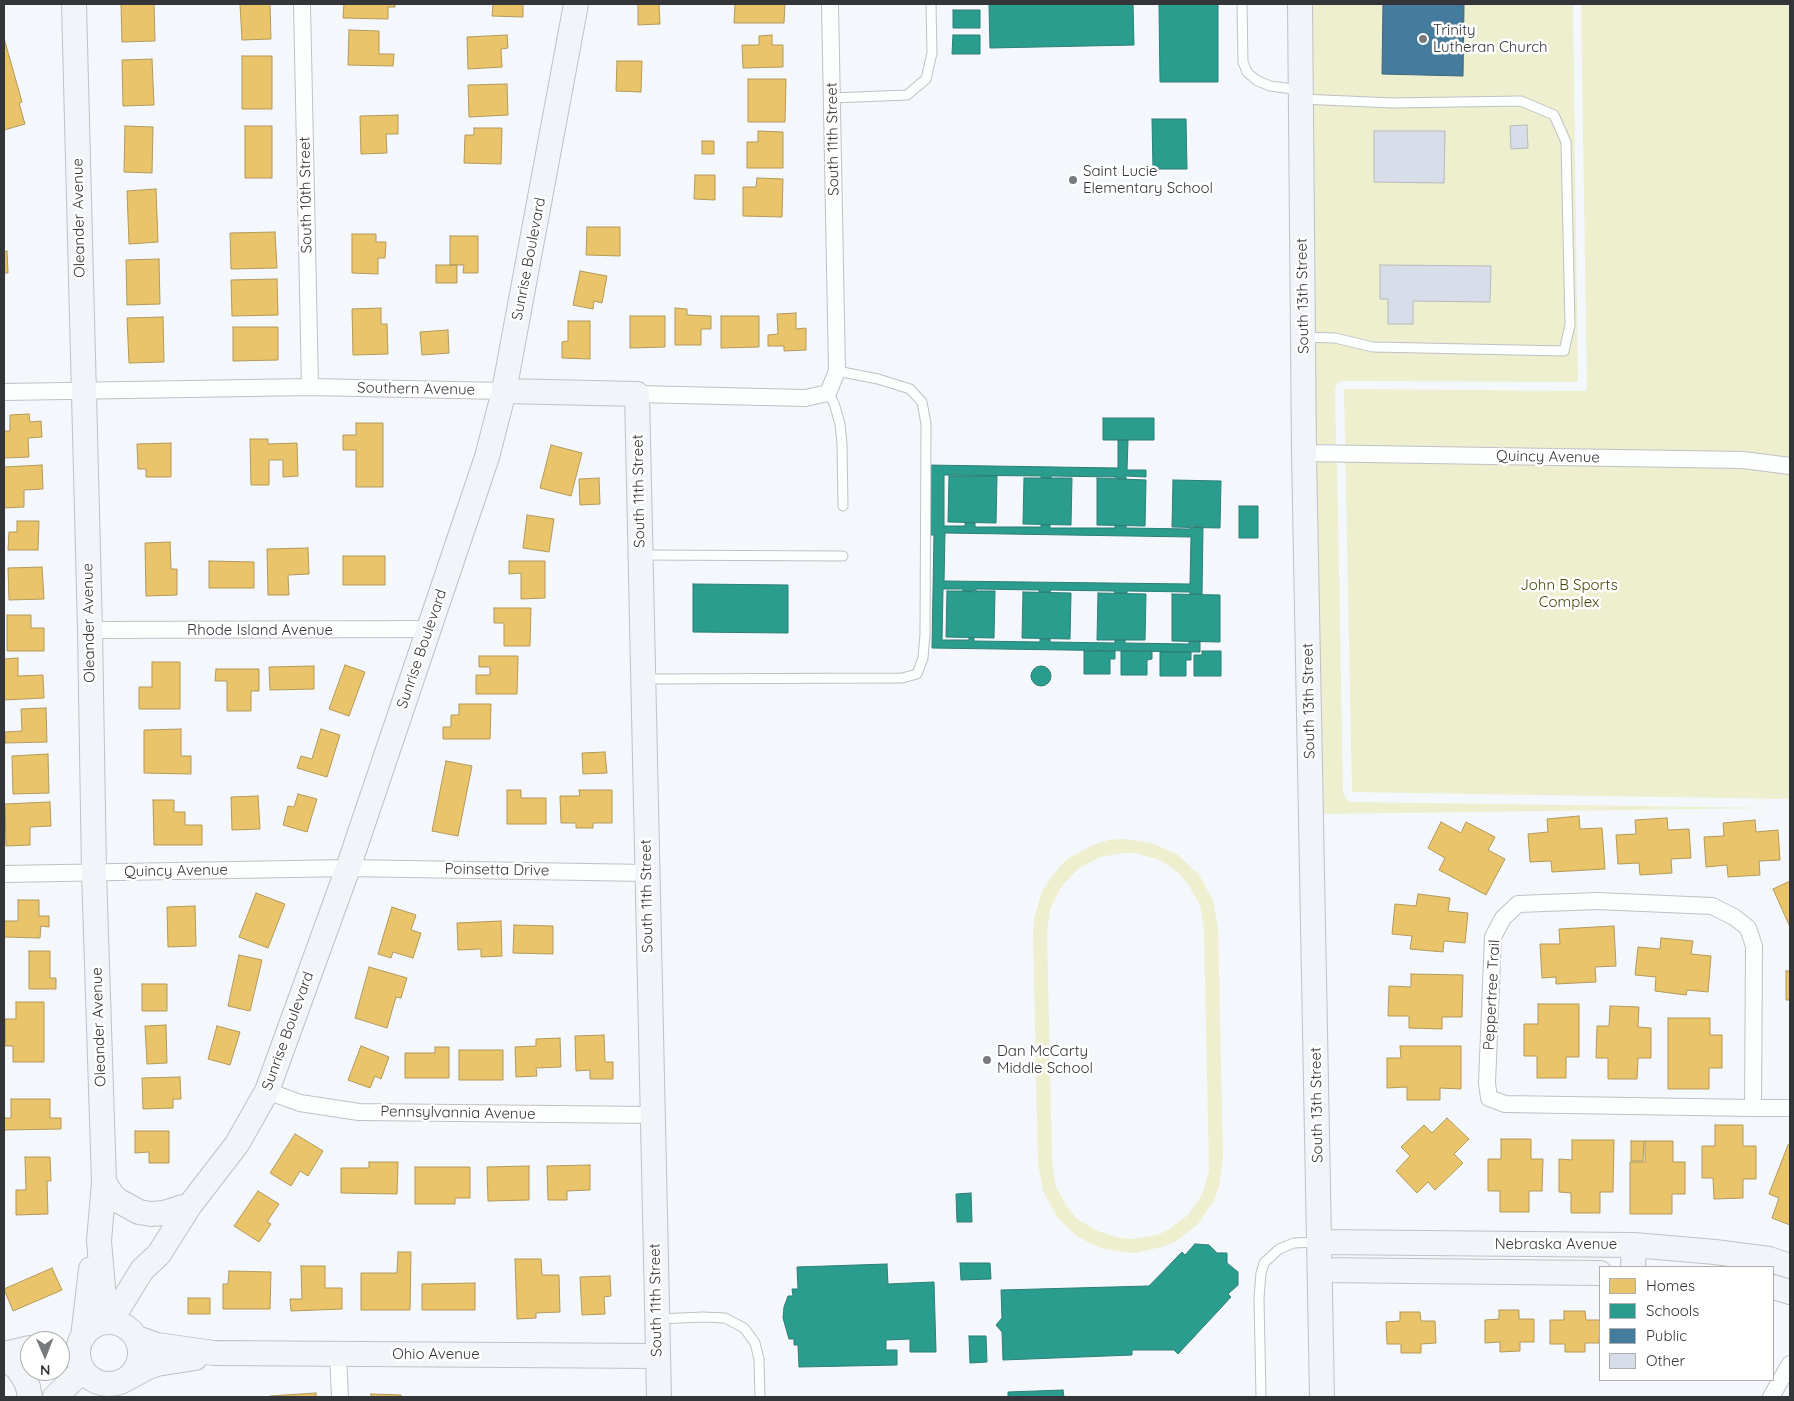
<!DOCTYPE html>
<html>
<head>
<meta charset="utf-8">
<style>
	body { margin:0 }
	#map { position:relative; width:1794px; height:1401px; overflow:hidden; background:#f4f7fb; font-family:Quicksand,sans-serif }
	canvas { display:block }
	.frame { position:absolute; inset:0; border:5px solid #333538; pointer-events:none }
	.legend { position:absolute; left:1599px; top:1266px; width:175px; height:115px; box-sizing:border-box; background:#fff; border:1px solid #adaeaf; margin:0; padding:6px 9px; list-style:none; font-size:15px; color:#333538 }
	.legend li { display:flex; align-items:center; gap:10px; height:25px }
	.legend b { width:25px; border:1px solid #adaeaf }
	.north { position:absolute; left:20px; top:1331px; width:50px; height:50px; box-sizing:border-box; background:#fff; border:1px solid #adaeaf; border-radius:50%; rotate:179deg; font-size:14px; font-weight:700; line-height:20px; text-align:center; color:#333538 }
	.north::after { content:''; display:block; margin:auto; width:18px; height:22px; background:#77797c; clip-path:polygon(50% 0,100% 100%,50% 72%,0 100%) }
</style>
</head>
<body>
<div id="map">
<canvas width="1794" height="1401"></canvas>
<div class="frame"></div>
<ul class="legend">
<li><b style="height:14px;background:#e9c46a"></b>Homes</li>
<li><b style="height:14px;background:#2a9d8f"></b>Schools</li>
<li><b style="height:14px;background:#457b9d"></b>Public</li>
<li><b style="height:14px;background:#d7deea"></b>Other</li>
</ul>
<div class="north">N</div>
</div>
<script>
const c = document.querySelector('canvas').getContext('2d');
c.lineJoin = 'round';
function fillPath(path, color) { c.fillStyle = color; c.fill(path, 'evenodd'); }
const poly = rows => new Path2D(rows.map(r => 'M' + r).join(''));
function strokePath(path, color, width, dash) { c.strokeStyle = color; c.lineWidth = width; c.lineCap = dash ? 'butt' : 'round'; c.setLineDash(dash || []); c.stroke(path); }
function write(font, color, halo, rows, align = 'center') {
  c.font = font + ' Quicksand,sans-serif'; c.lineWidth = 5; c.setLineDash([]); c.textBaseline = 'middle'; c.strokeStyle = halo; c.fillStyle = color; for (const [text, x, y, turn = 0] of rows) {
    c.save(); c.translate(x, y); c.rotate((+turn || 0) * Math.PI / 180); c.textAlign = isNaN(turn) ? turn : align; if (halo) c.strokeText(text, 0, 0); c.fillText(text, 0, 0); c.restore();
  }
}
fillPath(poly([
	[1308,4,1573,4,1578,382,1341,381,1337,384,1335,390,1336,444,1313,444],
	[1581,4,1790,4,1790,799,1352,792,1344,389,1587,391],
	[1313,462,1337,462,1343,793,1347,800,1352,802,1772,808,1320,814],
	[1124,839,1152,843,1178,855,1199,875,1213,900,1218,929,1223,1158,1219,1187,1214,1200,1198,1224,1175,1242,1162,1247,1133,1253,1104,1249,1078,1237,1057,1217,1043,1191,1038,1163,1033,933,1034,919,1042,891,1059,867,1069,858,1095,844,1109,840],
	[1124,853,1136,853,1160,860,1180,874,1188,884,1200,905,1204,929,1209,1171,1202,1195,1188,1215,1168,1230,1157,1235,1133,1239,1120,1238,1097,1231,1076,1218,1068,1208,1056,1187,1052,1163,1047,933,1050,909,1061,887,1078,869,1100,857]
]), '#edefce');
const homes = poly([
	[121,4,154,4,155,41,122,42,121,4],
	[240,4,270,4,271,39,242,40,240,4],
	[344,4,395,4,395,7,388,7,388,19,343,18,344,4],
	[493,4,523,4,523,17,492,16,493,4],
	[638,4,659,4,660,24,638,25,638,4],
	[735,4,785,4,784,23,734,23,735,4],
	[349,30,379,31,379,54,394,54,393,66,348,65,349,30],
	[507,35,508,48,501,49,502,67,468,69,467,37,507,35],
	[772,35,772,45,783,45,783,67,743,68,742,45,759,45,759,36,772,35],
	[4,38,22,102,19,103,25,124,4,130,4,38],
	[242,56,272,56,272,109,242,109,242,56],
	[152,59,154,105,123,106,122,60,152,59],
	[617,61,642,61,641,92,616,91,617,61],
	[748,79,786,79,785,122,748,122,748,79],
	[507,84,508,115,469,117,468,85,507,84],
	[398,115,398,134,386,134,387,153,361,154,360,116,398,115],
	[125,126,153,127,152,173,124,172,125,126],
	[245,126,272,126,272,178,245,178,245,126],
	[474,128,502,128,501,164,464,163,465,135,474,135,474,128],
	[758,131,783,132,783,168,747,168,747,142,758,142,758,131],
	[702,141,714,141,714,154,702,154,702,141],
	[695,175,715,175,715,200,694,199,695,175],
	[757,178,783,179,782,217,743,216,743,187,756,187,757,178],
	[156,189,158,242,129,244,127,191,156,189],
	[587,227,620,227,620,256,586,255,587,227],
	[275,232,277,268,231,269,230,233,275,232],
	[352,234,376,234,376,242,386,242,385,258,378,258,378,274,352,273,352,234],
	[450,236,478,236,478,273,463,273,464,265,450,265,450,236],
	[7,251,8,273,4,273,4,252,7,251],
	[159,259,160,304,127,305,126,260,159,259],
	[436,265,457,265,457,283,436,283,436,265],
	[580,271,607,276,602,303,594,301,593,309,573,305,580,271],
	[277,279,278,315,232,316,231,280,277,279],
	[381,308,381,324,387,324,388,354,353,355,352,309,381,308],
	[675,308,687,309,687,315,711,316,711,329,701,329,701,345,675,345,675,308],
	[796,313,796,329,806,328,806,350,784,351,784,346,768,346,768,335,778,334,777,314,796,313],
	[630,316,665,316,665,347,630,348,630,316],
	[721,316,759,316,759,347,721,348,721,316],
	[163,317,164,362,129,363,127,318,163,317],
	[568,321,590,321,590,359,562,358,562,342,568,341,568,321],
	[233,327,278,327,278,360,233,361,233,327],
	[448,330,449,353,422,355,420,332,448,330],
	[29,414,30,422,41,421,42,437,28,438,29,457,4,458,4,431,10,431,10,415,29,414],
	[356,423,383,423,383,487,356,487,356,450,343,450,343,435,356,435,356,423],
	[250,439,268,439,268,444,297,443,298,476,283,477,283,460,269,460,269,485,251,485,250,439],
	[171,443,171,477,146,477,146,469,138,469,137,444,171,443],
	[551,445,582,453,571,496,540,488,551,445],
	[42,465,43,489,24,490,24,507,4,508,4,467,42,465],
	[599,478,600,504,580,505,579,479,599,478],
	[527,515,554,519,549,552,523,548,527,515],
	[17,521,39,521,38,550,8,550,9,532,17,532,17,521],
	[170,542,171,569,177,569,177,595,146,596,145,543,170,542],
	[308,548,309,574,288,575,289,595,268,595,267,549,308,548],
	[343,556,385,556,385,585,343,585,343,556],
	[209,561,254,562,254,588,209,588,209,561],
	[509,561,545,561,545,598,521,599,521,573,509,574,509,561],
	[42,567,44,599,9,600,8,568,42,567],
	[494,608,531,608,530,646,504,646,504,623,494,623,494,608],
	[7,615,31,615,31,628,44,628,44,651,7,651,7,615],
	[479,656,518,656,517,694,476,694,476,675,490,675,490,667,479,667,479,656],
	[18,658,18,676,43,675,44,698,4,700,4,659,18,658],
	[152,662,180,662,180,709,139,709,139,687,152,687,152,662],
	[345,665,365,672,349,716,329,709,345,665],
	[314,666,314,689,270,690,269,667,314,666],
	[216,669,259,669,259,691,251,691,251,711,227,711,227,681,215,681,216,669],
	[459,704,491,704,490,739,443,739,443,727,451,727,451,715,459,715,459,704],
	[46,708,47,742,5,743,5,732,22,731,21,709,46,708],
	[181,729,181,756,191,756,191,774,144,773,144,730,181,729],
	[321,729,340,735,327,777,297,768,301,756,312,759,321,729],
	[605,752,607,773,583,774,582,753,605,752],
	[48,754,49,793,13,794,12,756,48,754],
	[446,761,472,766,458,836,432,831,446,761],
	[507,790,521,790,521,798,546,798,546,824,507,824,507,790],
	[579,790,612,790,612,823,593,823,593,828,576,828,576,823,561,823,560,796,580,796,579,790],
	[298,794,317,799,307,832,283,825,288,806,294,807,298,794],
	[258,796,260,829,232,830,231,797,258,796],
	[153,800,174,800,174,812,185,812,185,825,202,825,202,845,154,845,153,800],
	[50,802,51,826,30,827,30,845,6,846,5,804,50,802],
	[1579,816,1580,829,1602,828,1605,869,1552,872,1551,861,1530,862,1528,834,1548,832,1547,819,1579,816],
	[1667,818,1668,830,1689,829,1691,858,1671,859,1672,873,1640,875,1639,863,1618,864,1616,835,1636,834,1635,820,1667,818],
	[1755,820,1756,832,1778,830,1780,860,1759,861,1760,875,1728,877,1727,865,1706,867,1704,837,1724,836,1723,823,1755,820],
	[1441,822,1461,833,1466,822,1495,837,1488,850,1505,859,1486,895,1439,870,1445,858,1428,848,1441,822],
	[1790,881,1790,927,1773,889,1790,881],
	[256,893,285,904,268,948,239,937,256,893],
	[1418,894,1450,898,1448,911,1468,913,1465,943,1444,941,1443,952,1410,949,1412,936,1392,934,1395,904,1416,906,1418,894],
	[18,900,39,900,39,916,49,916,49,927,41,926,40,938,4,937,4,921,18,921,18,900],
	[195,906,196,946,168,947,167,907,195,906],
	[392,907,416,915,411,930,421,933,413,958,393,952,391,958,378,954,392,907],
	[501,921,502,956,481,957,481,949,458,950,457,923,501,921],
	[514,925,553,926,553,954,513,953,514,925],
	[1614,926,1616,966,1595,967,1596,982,1556,984,1556,977,1542,978,1540,944,1560,944,1559,929,1614,926],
	[1661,938,1693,941,1691,954,1711,956,1708,992,1687,990,1686,995,1655,991,1656,977,1635,975,1638,947,1660,949,1661,938],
	[29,951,50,951,50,978,56,978,56,989,29,989,29,951],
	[239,955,262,960,250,1011,228,1006,239,955],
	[369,967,407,978,401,998,396,997,387,1028,355,1018,369,967],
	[1786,971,1790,971,1790,1000,1786,1000,1786,971],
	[1411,974,1463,975,1462,1017,1442,1017,1442,1029,1409,1028,1409,1016,1388,1016,1389,986,1411,987,1411,974],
	[142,984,167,984,167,1011,142,1011,142,984],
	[16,1002,44,1002,44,1062,13,1062,13,1046,5,1046,5,1019,16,1019,16,1002],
	[1538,1004,1579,1004,1579,1057,1566,1057,1566,1078,1537,1078,1537,1056,1524,1056,1524,1024,1538,1024,1538,1004],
	[1610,1006,1639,1007,1638,1027,1651,1028,1651,1058,1638,1058,1637,1079,1608,1079,1608,1058,1596,1058,1597,1026,1609,1026,1610,1006],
	[1668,1018,1710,1018,1710,1035,1722,1035,1722,1068,1709,1068,1709,1089,1668,1089,1668,1018],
	[166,1025,167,1063,147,1064,145,1026,166,1025],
	[217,1026,240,1032,230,1065,208,1059,217,1026],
	[604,1035,605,1062,613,1062,613,1079,590,1079,590,1070,576,1071,575,1036,604,1035],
	[560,1038,561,1067,536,1068,537,1076,516,1077,515,1047,536,1046,536,1039,560,1038],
	[361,1046,389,1057,381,1079,375,1076,370,1088,348,1080,361,1046],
	[1400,1046,1461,1046,1461,1089,1440,1088,1440,1100,1407,1100,1407,1087,1387,1088,1387,1058,1401,1058,1400,1046],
	[435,1047,449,1047,449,1078,405,1078,405,1053,435,1053,435,1047],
	[459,1050,503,1050,503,1080,459,1080,459,1050],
	[180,1077,181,1099,173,1099,173,1108,143,1109,142,1078,180,1077],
	[11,1099,50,1099,50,1118,61,1118,61,1129,4,1130,4,1118,11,1118,11,1099],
	[1447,1118,1469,1139,1454,1154,1463,1163,1435,1190,1428,1182,1417,1193,1396,1171,1410,1156,1401,1147,1424,1125,1432,1133,1447,1118],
	[1715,1125,1743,1125,1743,1146,1756,1146,1756,1179,1743,1179,1743,1198,1714,1199,1713,1178,1702,1178,1702,1146,1715,1146,1715,1125],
	[135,1131,169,1131,169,1163,149,1163,149,1152,135,1153,135,1131],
	[295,1134,323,1151,308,1176,300,1171,291,1186,270,1173,295,1134],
	[1501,1139,1531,1139,1531,1159,1543,1159,1542,1191,1529,1191,1529,1212,1500,1212,1500,1191,1488,1191,1488,1159,1501,1159,1501,1139],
	[1572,1140,1614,1140,1613,1192,1600,1192,1600,1213,1571,1213,1571,1193,1559,1192,1559,1159,1572,1160,1572,1140],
	[1631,1141,1644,1141,1643,1161,1631,1161,1631,1141],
	[1645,1141,1673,1141,1673,1162,1685,1162,1685,1194,1672,1194,1672,1214,1630,1214,1630,1162,1645,1162,1645,1141],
	[1788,1145,1790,1146,1790,1225,1772,1218,1779,1198,1769,1194,1788,1145],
	[25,1157,50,1157,51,1181,47,1181,48,1214,16,1215,16,1190,26,1190,25,1157],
	[369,1162,398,1162,397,1194,341,1193,341,1168,369,1168,369,1162],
	[590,1165,590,1190,567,1191,567,1200,548,1200,547,1166,590,1165],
	[529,1166,529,1200,488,1201,487,1167,529,1166],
	[415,1167,470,1167,470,1198,455,1198,455,1204,415,1204,415,1167],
	[258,1191,279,1204,267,1222,271,1224,259,1242,234,1226,258,1191],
	[398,1252,411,1252,410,1310,361,1310,361,1273,397,1273,398,1252],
	[515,1259,541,1259,542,1275,559,1275,560,1312,536,1313,536,1318,517,1319,515,1259],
	[301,1266,325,1266,325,1288,342,1288,342,1309,291,1311,290,1299,302,1299,301,1266],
	[52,1268,62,1290,13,1311,4,1289,52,1268],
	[229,1271,271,1272,270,1309,223,1309,223,1284,228,1284,229,1271],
	[610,1276,611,1296,604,1297,605,1314,582,1315,580,1277,610,1276],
	[475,1283,475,1310,422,1310,422,1284,475,1283],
	[188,1298,210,1298,210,1314,188,1314,188,1298],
	[1499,1310,1519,1310,1519,1319,1534,1319,1534,1342,1520,1342,1520,1351,1500,1352,1500,1342,1485,1343,1485,1320,1499,1319,1499,1310],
	[1564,1311,1585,1311,1586,1320,1600,1320,1599,1343,1585,1343,1585,1352,1565,1352,1565,1344,1550,1344,1550,1320,1564,1320,1564,1311],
	[1400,1312,1420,1312,1421,1321,1435,1321,1436,1343,1421,1344,1421,1353,1401,1353,1401,1344,1387,1344,1386,1322,1400,1321,1400,1312],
	[316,1393,316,1397,270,1397,270,1396,316,1393],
	[371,1394,401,1395,401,1397,371,1397,371,1394]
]);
fillPath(homes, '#e9c46a');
strokePath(homes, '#b2995b', 1);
const schools = poly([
	[989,4,1133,4,1134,45,990,48,989,4],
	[1159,4,1218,4,1218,82,1160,82,1159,4],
	[953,10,980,10,980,28,953,28,953,10],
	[953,35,980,35,980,54,952,54,953,35],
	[1152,119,1186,119,1187,169,1153,169,1152,119],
	[1103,418,1154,418,1154,440,1103,440,1103,418],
	[1118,440,1128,440,1127,470,1146,470,1146,477,1126,476,1126,479,1116,478,1116,477,1051,476,1051,478,1041,478,1041,476,944,475,944,526,965,526,965,523,975,523,975,527,1041,527,1041,525,1050,525,1050,528,1115,528,1115,525,1126,526,1126,528,1190,529,1190,526,1203,527,1202,594,1190,594,1190,592,1127,591,1127,593,1115,593,1114,591,1051,590,1050,592,1039,592,1039,590,976,589,976,592,963,591,963,589,943,589,942,640,969,640,969,638,974,638,974,641,1040,642,1040,639,1050,639,1050,642,1115,643,1115,640,1125,640,1125,643,1189,644,1189,641,1200,641,1200,652,932,648,934,535,926,535,927,465,1118,468,1118,440],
	[945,533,1191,537,1190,584,944,581,945,533],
	[949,476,997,476,996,523,948,522,949,476],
	[1024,478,1072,478,1071,525,1023,524,1024,478],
	[1097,478,1146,480,1145,526,1097,525,1097,478],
	[1173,480,1221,481,1220,528,1172,527,1173,480],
	[1239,506,1258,506,1258,538,1239,538,1239,506],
	[693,584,788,585,788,633,693,632,693,584],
	[947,591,995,591,994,638,946,637,947,591],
	[1023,592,1071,593,1070,639,1022,638,1023,592],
	[1098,593,1146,594,1145,640,1097,640,1098,593],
	[1172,594,1220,595,1220,642,1172,641,1172,594],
	[1084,651,1115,651,1115,659,1110,659,1110,674,1084,674,1084,651],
	[1121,651,1152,651,1152,659,1147,660,1147,675,1121,675,1121,651],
	[1202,651,1221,651,1221,676,1194,676,1194,655,1202,655,1202,651],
	[1160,652,1191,652,1191,660,1186,660,1186,676,1160,676,1160,652],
	'1031 676a10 10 0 1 1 20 0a10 10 0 1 1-20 0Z',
	[971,1193,972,1222,957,1222,956,1194,971,1193],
	[1195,1244,1209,1245,1217,1253,1227,1253,1227,1263,1238,1272,1238,1285,1228,1294,1231,1297,1178,1354,1174,1350,1132,1350,1132,1355,1003,1360,1002,1332,996,1325,1002,1318,1001,1290,1149,1286,1182,1252,1185,1255,1195,1244],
	[960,1263,990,1263,991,1279,961,1280,960,1263],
	[887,1264,888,1284,934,1282,936,1352,910,1352,910,1339,886,1340,886,1350,897,1350,897,1365,799,1367,798,1345,794,1345,794,1339,789,1339,783,1318,784,1307,788,1296,793,1296,792,1289,798,1289,797,1267,887,1264],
	[969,1336,986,1336,987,1362,970,1363,969,1336],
	[1063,1390,1064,1397,1008,1397,1008,1392,1063,1390]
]);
fillPath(schools, '#2a9d8f');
strokePath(schools, '#2d7e75', 1);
const public = poly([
	[1383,4,1464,4,1463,76,1382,74,1383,4]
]);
fillPath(public, '#457b9d');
strokePath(public, '#40667f', 1);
const building = poly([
	[1527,125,1528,148,1511,149,1510,126,1527,125],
	[1374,131,1445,131,1444,183,1374,182,1374,131],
	[1380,265,1491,266,1490,302,1413,301,1413,324,1388,324,1388,299,1380,299,1380,265]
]);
fillPath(building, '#d7deea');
strokePath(building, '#b8b9bc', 1);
const lane = poly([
	[1242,4,1243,62,1247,72,1256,80,1270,86,1301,90],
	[832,98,907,95,926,79,932,53,931,4],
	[1301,99,1393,103,1521,101,1554,115,1566,142,1570,325,1564,351,1373,347,1335,338,1303,337],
	[828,393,834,403,840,424,842,444,843,506],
	[640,555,843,556],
	[643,679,902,678,917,674,923,658,925,634,926,424,922,402,910,389,878,379,837,371],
	[658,1319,703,1317,725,1318,744,1328,755,1343,759,1359,760,1397],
	[1261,1397,1259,1298,1261,1273,1264,1263,1279,1249,1294,1243,1317,1242]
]);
const street = poly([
	[302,4,310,387],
	[4,392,310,387,504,391],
	[637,394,805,398,828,393,837,371,830,4],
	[1304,453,1743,460,1790,466],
	[90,630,430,629],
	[4,874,348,868,647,873],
	[267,1091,300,1103,359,1112,652,1115],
	[1753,1108,1754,946,1748,928,1734,917,1712,906,1597,901,1518,904,1503,918,1493,937,1487,1083,1489,1098,1505,1104,1753,1108,1790,1108],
	[338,1354,340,1397],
	[1771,1397,1790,1364]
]);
const secondary = poly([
	[74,4,90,630,94,872,104,1182,99,1241,106,1322],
	[1300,4,1304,453,1322,1397],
	[504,391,637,394,659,1397],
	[104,1182,112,1195,119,1201,139,1212,151,1214,164,1213,190,1205],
	[1320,1242,1634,1245,1715,1252,1769,1259,1790,1266],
	[1633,1267,1634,1245],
	[1320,1270,1600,1273],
	[1773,1287,1790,1292],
	'78 1353a31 31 0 1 1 62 0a31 31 0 1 1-62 0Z',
	[110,1322,142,1270,159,1254,190,1205,237,1144,267,1091,348,868,487,457,504,391,576,4],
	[83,1337,91,1269],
	[137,1338,157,1345,214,1353,657,1356],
	[4,1354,30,1348],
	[4,1357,18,1369,24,1378,28,1387,30,1397],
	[130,1377,148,1367,157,1364,195,1358],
	[55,1397,83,1370]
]);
strokePath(lane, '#bfc1c5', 11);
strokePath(street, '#bfc1c5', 18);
strokePath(secondary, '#bfc1c5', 26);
strokePath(lane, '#fdfefe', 9);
strokePath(street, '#fdfefe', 16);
strokePath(secondary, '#f1f4f8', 24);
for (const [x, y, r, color] of [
	[1423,39,5,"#77797c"],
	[1073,180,5,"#77797c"],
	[987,1060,5,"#77797c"]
]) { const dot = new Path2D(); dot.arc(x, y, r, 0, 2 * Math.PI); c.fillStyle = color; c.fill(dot); strokePath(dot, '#fff', 2); }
write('15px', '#333538', '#fff', [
	["Trinity",1433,30],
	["Lutheran Church",1433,47],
	["Saint Lucie",1083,171],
	["Elementary School",1083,188],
	["Dan McCarty",997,1051],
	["Middle School",997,1068]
], 'left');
write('15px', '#333538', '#fff', [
	["South 11th Street",833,139,-91],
	["South 10th Street",306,195,-91],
	["Oleander Avenue",79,218,-91],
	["Sunrise Boulevard",529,259,-79],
	["South 13th Street",1303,296,-91],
	["Southern Avenue",416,389,1],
	["Quincy Avenue",1548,457,1],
	["South 11th Street",639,491,-91],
	["Oleander Avenue",89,623,-91],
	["Rhode Island Avenue",260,630],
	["Sunrise Boulevard",422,649,-71],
	["South 13th Street",1309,701,-91],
	["Poinsetta Drive",497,870,1],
	["Quincy Avenue",176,871,-1],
	["South 11th Street",647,896,-91],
	["Peppertree Trail",1492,995,-87],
	["Oleander Avenue",99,1027,-92],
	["Sunrise Boulevard",288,1031,-70],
	["South 13th Street",1317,1105,-91],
	["Pennsylvannia Avenue",458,1113,1],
	["Nebraska Avenue",1556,1244],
	["South 11th Street",656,1300,-91],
	["Ohio Avenue",436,1354]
]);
write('15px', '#484805', '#fff', [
	["John B Sports",1569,585],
	["Complex",1569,602]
]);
</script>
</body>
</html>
